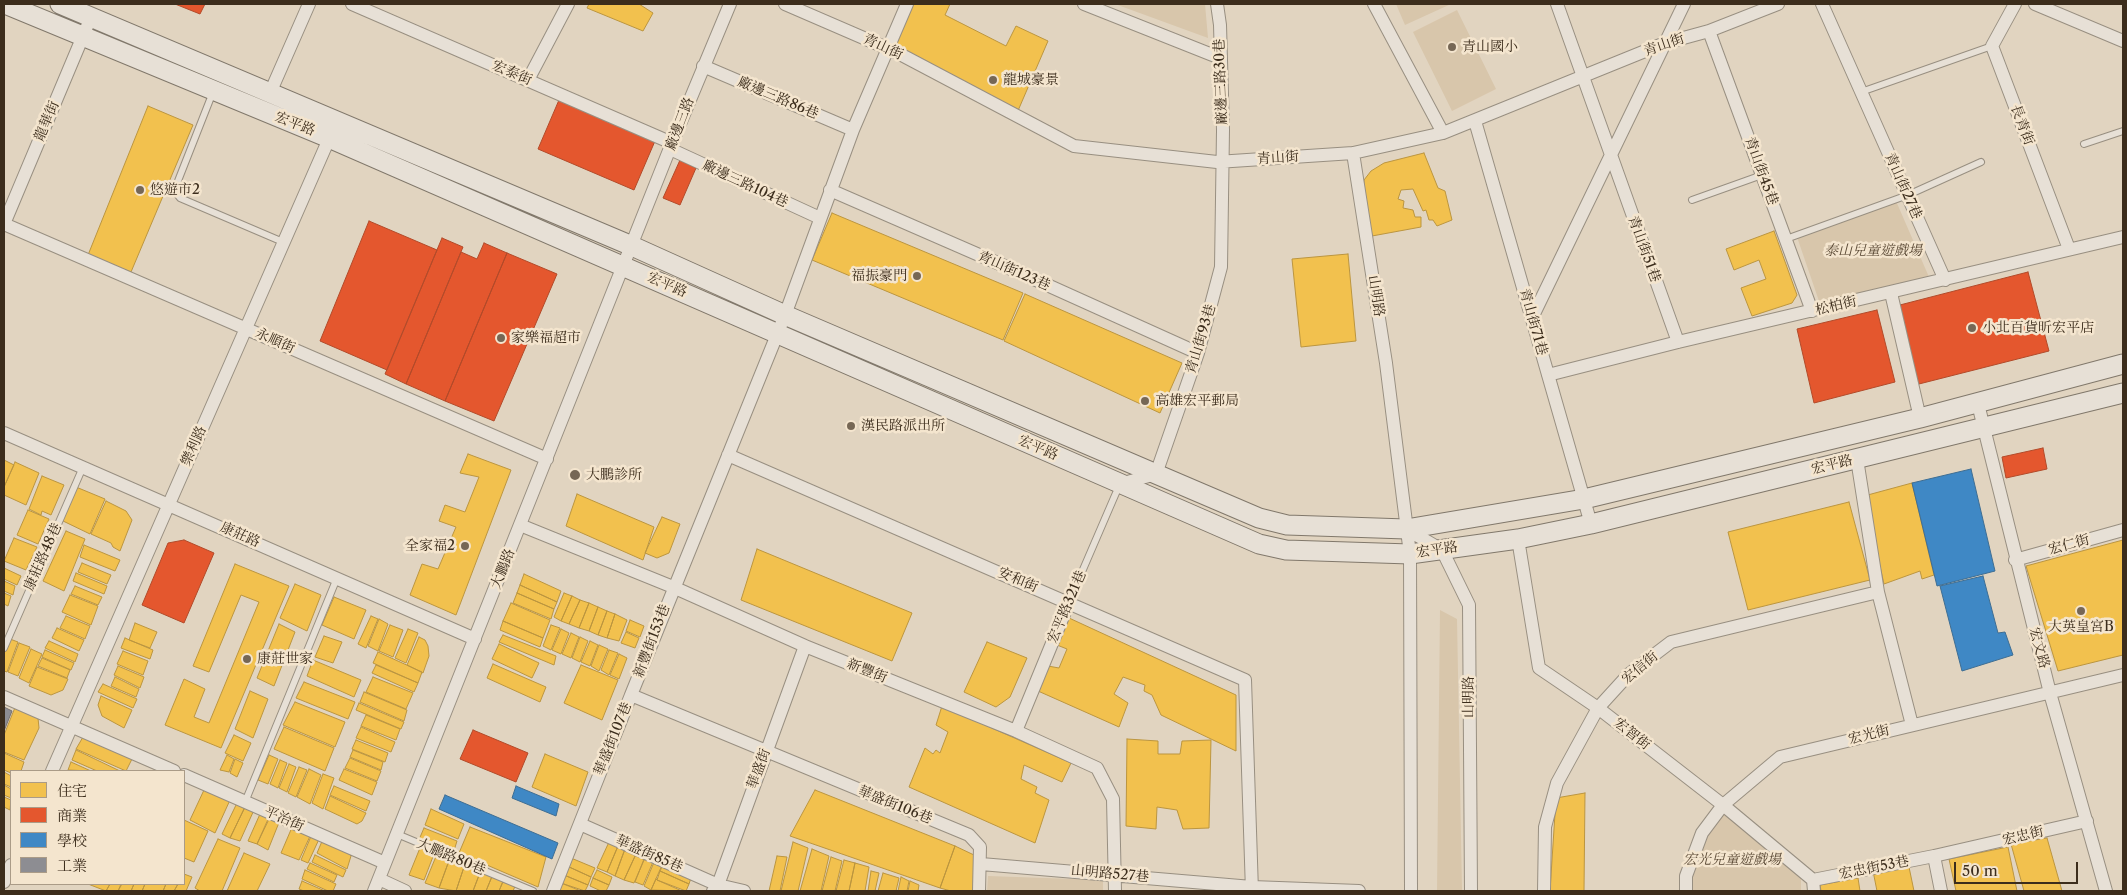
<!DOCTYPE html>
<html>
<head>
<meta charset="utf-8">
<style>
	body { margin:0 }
	#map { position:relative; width:2127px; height:895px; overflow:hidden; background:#e1d4c0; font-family:"Libre Caslon Text","Noto Serif TC",serif }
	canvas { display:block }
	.frame { position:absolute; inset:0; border:5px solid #3c2d1c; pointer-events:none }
	.legend { position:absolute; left:10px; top:770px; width:175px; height:115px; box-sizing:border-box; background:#f4e5ce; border:1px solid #aa9b87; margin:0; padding:6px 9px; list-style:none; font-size:15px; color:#3c2d1c }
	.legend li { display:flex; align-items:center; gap:10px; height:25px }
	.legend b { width:25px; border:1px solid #aa9b87 }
	.scale { position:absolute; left:1954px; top:862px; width:124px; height:22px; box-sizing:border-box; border:2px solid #3c2d1c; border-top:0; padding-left:6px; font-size:15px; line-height:18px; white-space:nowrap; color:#3c2d1c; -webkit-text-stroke:4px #f4e5ce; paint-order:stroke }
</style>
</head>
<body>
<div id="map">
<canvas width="2127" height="895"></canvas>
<div class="frame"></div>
<ul class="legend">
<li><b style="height:14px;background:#f2c14e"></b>住宅</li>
<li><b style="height:14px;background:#e4572e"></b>商業</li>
<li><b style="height:14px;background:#3f88c5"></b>學校</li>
<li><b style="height:14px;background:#8d8d92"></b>工業</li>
</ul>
<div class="scale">50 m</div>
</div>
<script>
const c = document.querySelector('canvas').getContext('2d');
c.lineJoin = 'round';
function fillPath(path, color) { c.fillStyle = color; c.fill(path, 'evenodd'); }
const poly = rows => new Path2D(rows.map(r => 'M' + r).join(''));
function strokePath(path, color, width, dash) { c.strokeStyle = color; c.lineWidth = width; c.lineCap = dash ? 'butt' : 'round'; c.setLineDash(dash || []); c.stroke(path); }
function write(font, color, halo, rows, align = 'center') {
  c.font = font + ' "Libre Caslon Text","Noto Serif TC",serif'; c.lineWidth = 5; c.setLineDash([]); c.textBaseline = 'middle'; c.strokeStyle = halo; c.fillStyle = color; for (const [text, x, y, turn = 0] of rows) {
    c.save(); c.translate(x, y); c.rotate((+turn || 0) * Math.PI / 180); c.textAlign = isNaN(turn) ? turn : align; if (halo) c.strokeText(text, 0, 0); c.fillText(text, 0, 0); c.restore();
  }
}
fillPath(poly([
	[1115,4,1205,4,1208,38],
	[1396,4,1451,4,1405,25],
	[1457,10,1496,89,1452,111,1413,32],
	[1896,201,1929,277,1820,304,1797,237],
	[1440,610,1457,619,1462,891,1437,891],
	[1724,813,1801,876,1801,891,1692,891,1692,877,1708,836],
	[988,876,1103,880,1103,891,987,891]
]), '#d8c6ab');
const homes = poly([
	[589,4,639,4,653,13,643,31,587,8,589,4],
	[910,4,950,4,945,15,1006,46,1016,26,1048,41,1017,113,892,48,910,4],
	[148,106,193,125,131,272,88,255,148,106],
	[1424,153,1438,188,1445,191,1452,220,1437,226,1433,220,1429,220,1426,210,1423,211,1413,189,1401,190,1398,199,1404,201,1403,208,1413,210,1415,217,1421,217,1421,227,1372,236,1363,197,1364,180,1371,171,1384,163,1424,153],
	[832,213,1023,293,1003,340,812,260,832,213],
	[1774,231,1797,295,1792,303,1752,316,1741,288,1766,279,1759,260,1734,270,1726,249,1774,231],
	[1348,254,1356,341,1301,347,1292,259,1348,254],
	[1025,294,1182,363,1160,413,1004,341,1025,294],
	[468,454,511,470,456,615,410,595,422,564,438,569,456,527,439,521,445,505,465,512,479,477,460,473,468,454],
	[4,460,14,465,4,487,4,460],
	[15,462,39,473,26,505,4,495,4,487,15,462],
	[42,476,64,485,51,515,42,511,41,515,29,509,42,476],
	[1912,483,1934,575,1922,579,1920,571,1884,584,1864,496,1912,483],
	[76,487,105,499,90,534,61,520,76,487],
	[577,494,654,527,643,560,566,526,577,494],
	[106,501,126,511,132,520,120,551,113,547,111,543,91,534,106,501],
	[1849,502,1870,580,1748,610,1728,532,1849,502],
	[28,510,49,519,38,544,17,535,28,510],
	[662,517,680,524,669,553,657,558,645,553,662,517],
	[66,531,85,539,64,591,43,581,66,531],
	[14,538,37,547,26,570,4,561,14,538],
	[2123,540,2123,655,2058,671,2026,566,2123,540],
	[84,545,120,560,115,571,80,557,84,545],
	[757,549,912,613,892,661,741,600,757,549],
	[82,563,111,575,107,584,78,572,82,563],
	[235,564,289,586,221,748,165,725,184,679,205,689,194,717,209,723,259,602,241,595,209,672,193,666,235,564],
	[4,568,21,576,17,585,4,579,4,568],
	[76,573,107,586,104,594,73,581,76,573],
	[524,574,561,591,557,602,520,585,524,574],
	[4,581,15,586,13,595,4,591,4,581],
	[295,584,321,595,307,631,280,618,295,584],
	[520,585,557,602,554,609,517,593,520,585],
	[75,586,102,597,98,605,71,594,75,586],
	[4,593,11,596,8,606,4,604,4,593],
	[517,593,554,609,551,619,513,603,517,593],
	[564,593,572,596,561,621,554,617,564,593],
	[70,595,98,606,91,625,62,612,70,595],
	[572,596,580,600,569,624,561,621,572,596],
	[334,597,366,610,354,639,322,625,334,597],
	[580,600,589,603,579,628,569,624,580,600],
	[511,603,550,620,543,638,503,621,511,603],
	[589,603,598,607,589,631,579,628,589,603],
	[598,607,607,611,598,635,589,631,598,607],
	[607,611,615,614,607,638,598,635,607,611],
	[615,614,627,620,619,641,607,638,615,614],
	[66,616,90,626,85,639,60,628,66,616],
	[371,616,378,619,366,648,358,644,371,616],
	[1069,618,1236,695,1236,751,1161,715,1152,695,1144,691,1145,685,1123,677,1114,694,1128,703,1119,727,1038,691,1048,666,1059,668,1067,649,1057,645,1069,618],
	[379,619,388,624,378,651,368,646,379,619],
	[630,620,644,626,640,637,626,631,630,620],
	[503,621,543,638,540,647,500,630,503,621],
	[135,623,157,632,150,648,129,640,135,623],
	[279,624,295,632,274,686,257,678,279,624],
	[390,625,403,630,393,657,379,651,390,625],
	[551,625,560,628,551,650,543,646,551,625],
	[57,628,84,640,79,651,52,638,57,628],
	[408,629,418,633,406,663,395,658,408,629],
	[561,629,569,633,561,654,552,650,561,629],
	[626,632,639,638,635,648,621,643,626,632],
	[571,633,579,637,571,658,562,654,571,633],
	[503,635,556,656,554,665,499,642,503,635],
	[324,636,342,642,333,663,315,657,324,636],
	[419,637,425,640,428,646,429,656,423,673,407,665,419,637],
	[580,637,588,641,580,662,572,658,580,637],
	[125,638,153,650,150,659,121,648,125,638],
	[10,639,18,642,7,672,4,671,4,653,10,639],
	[49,641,78,654,75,662,45,648,49,641],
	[590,641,598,645,590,666,581,662,590,641],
	[987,642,1027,658,1010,697,996,707,964,692,987,642],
	[19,643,30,647,18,676,8,672,19,643],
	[499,644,539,663,532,678,492,659,499,644],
	[599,645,608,649,599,671,591,666,599,645],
	[31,649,42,654,29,683,19,678,31,649],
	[45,650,74,663,71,670,42,657,45,650],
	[609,650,618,653,609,675,601,670,609,650],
	[123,651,148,661,143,675,117,664,123,651],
	[378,652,422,672,418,683,373,663,378,652],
	[619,654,627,658,619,679,610,675,619,654],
	[42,658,70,670,67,678,38,666,42,658],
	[313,660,361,680,354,697,307,676,313,660],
	[493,664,546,687,540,702,487,678,493,664],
	[376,665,418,683,414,692,372,673,376,665],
	[581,665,618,680,602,720,564,703,581,665],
	[118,666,144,677,140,688,114,675,118,666],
	[37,667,68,679,63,690,51,695,29,686,37,667],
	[115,677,139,689,136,697,111,686,115,677],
	[373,677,413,693,406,709,366,692,373,677],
	[304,682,355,702,348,719,296,698,304,682],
	[103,684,137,699,133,708,98,692,103,684],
	[250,691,268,699,253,738,235,729,250,691],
	[364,692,407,710,404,721,360,702,364,692],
	[101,696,132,710,124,728,102,716,98,705,101,696],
	[295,702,345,722,335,747,283,725,295,702],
	[359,703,404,722,401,729,356,710,359,703],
	[16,705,38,718,39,728,24,760,4,752,4,735,16,705],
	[942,706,1071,763,1062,782,1024,765,1021,779,1037,787,1035,793,1049,800,1035,843,909,787,925,748,933,754,936,750,940,753,948,732,936,725,942,706],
	[366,715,400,729,396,740,361,726,366,715],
	[284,727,334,748,325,771,274,749,284,727],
	[361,727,395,742,391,752,356,738,361,727],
	[234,735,251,743,243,761,225,753,234,735],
	[83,737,132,759,126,771,76,749,83,737],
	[1127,739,1158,741,1158,754,1180,754,1182,741,1211,740,1209,828,1183,829,1177,810,1157,807,1156,829,1126,826,1127,739],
	[356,740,388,753,385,762,352,749,356,740],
	[76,750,120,771,97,771,72,760,76,750],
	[353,750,383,762,381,770,350,757,353,750],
	[4,753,24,762,21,771,11,771,11,773,4,770,4,753],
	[545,754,588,772,576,806,532,787,545,754],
	[227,755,234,759,229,772,220,770,227,755],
	[269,755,278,759,268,784,258,780,269,755],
	[350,758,381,771,377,781,345,768,350,758],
	[235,759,243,763,237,777,230,773,235,759],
	[280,760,287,763,278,788,270,784,280,760],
	[71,762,91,771,68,770,71,762],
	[289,764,296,767,287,792,279,788,289,764],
	[299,767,307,770,296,797,288,793,299,767],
	[309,769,321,775,310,804,297,797,309,769],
	[344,769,377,782,372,795,339,780,344,769],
	[4,772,11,776,11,787,4,784,4,772],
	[323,774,334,778,323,809,312,803,323,774],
	[4,785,11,789,11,798,4,795,4,785],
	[334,786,370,801,366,811,330,795,334,786],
	[204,790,230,800,215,833,190,820,204,790],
	[815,790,955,846,940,888,790,836,815,790],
	[1585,793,1584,891,1550,891,1556,798,1585,793],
	[330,796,366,813,362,821,357,824,325,809,330,796],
	[4,797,11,800,10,810,4,807,4,797],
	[237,803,245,807,230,838,222,834,237,803],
	[245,807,254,810,240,841,230,838,245,807],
	[431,809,464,824,458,839,425,825,431,809],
	[260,814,269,817,257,844,248,841,260,814],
	[271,815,280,820,268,850,257,844,271,815],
	[184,820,208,831,194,862,184,858,184,820],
	[293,825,311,834,299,860,281,853,293,825],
	[470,827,546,857,538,887,459,853,470,827],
	[424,828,457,841,452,857,418,842,424,828],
	[312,834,320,837,308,863,301,860,312,834],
	[2047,838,2062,891,2024,891,2011,844,2047,838],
	[218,839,240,848,222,891,200,891,195,888,218,839],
	[323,839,346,850,351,856,347,869,317,853,323,839],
	[609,842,618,846,607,872,597,868,609,842],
	[793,842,808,848,798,891,781,891,793,842],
	[618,846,625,849,615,876,607,872,618,846],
	[955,846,974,855,974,891,951,891,940,888,955,846],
	[2008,847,2017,891,1956,891,1949,859,2008,847],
	[420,848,434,854,424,880,409,875,420,848],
	[625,849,636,854,624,880,615,876,625,849],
	[812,849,829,856,821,891,800,891,812,849],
	[244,853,270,864,257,891,227,891,244,853],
	[437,854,450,858,439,888,425,883,437,854],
	[636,854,645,858,634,883,624,880,636,854],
	[315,855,346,870,343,877,312,862,315,855],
	[777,856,787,857,780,891,769,891,777,856],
	[831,857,842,861,835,891,822,891,831,857],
	[450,858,465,864,456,891,439,888,450,858],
	[571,858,595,868,591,877,567,866,571,858],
	[644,859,653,862,643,885,635,882,644,859],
	[655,860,663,863,651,890,644,886,655,860],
	[844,860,855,863,849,891,836,891,844,860],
	[310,863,337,875,334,882,307,869,310,863],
	[664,863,692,875,689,884,660,871,664,863],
	[855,863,869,867,865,891,849,891,855,863],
	[465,864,481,870,473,891,456,891,465,864],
	[567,866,591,877,588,885,564,875,567,866],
	[1909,867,1914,891,1877,891,1873,871,1909,867],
	[305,870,336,884,333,891,328,891,302,879,305,870],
	[481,870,493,874,486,891,473,891,481,870],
	[597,870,612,877,609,885,593,878,597,870],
	[660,871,689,884,686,891,657,880,660,871],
	[871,871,879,873,875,891,868,891,871,871],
	[883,873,899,878,896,891,878,891,883,873],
	[184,874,192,877,186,891,174,891,178,884,184,884,184,874],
	[493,874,504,879,499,891,486,891,493,874],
	[564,875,588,885,585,891,561,883,564,875],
	[901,877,909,881,907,891,898,891,901,877],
	[593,878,609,885,606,891,601,891,590,886,593,878],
	[1858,878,1860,891,1821,891,1820,885,1858,878],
	[504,879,516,884,513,891,499,891,504,879],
	[656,879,657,880,682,891,651,890,656,879],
	[302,881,325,891,304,891,299,889,302,881],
	[910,881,919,885,918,891,908,891,910,881],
	[561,883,581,891,558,891,561,883],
	[88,884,110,884,106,891,88,884],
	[110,884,121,884,118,891,106,891,110,884],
	[122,884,134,884,131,891,118,891,122,884],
	[134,884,145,884,142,891,131,891,134,884],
	[145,884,166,884,163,891,142,891,145,884],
	[166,884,178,884,174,891,163,891,166,884]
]);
fillPath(homes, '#f2c14e');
strokePath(homes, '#bb953f', 1);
const shops = poly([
	[175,4,205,4,200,14,175,4],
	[559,100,655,141,634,190,538,149,559,100],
	[680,160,696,168,680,205,663,198,680,160],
	[369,221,437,250,387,370,320,341,369,221],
	[442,238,463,247,406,384,385,374,442,238],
	[484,243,507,253,445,401,406,384,461,252,477,259,484,243],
	[507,253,557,274,494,421,445,401,507,253],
	[2028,272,2049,351,1915,385,1896,306,2028,272],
	[1877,310,1895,382,1814,403,1797,329,1877,310],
	[2043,448,2047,469,2006,478,2002,457,2043,448],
	[184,540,214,553,184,623,142,605,168,543,184,540],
	[473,730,528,753,516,782,460,759,473,730]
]);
fillPath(shops, '#e4572e');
strokePath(shops, '#b24a29', 1);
const schools = poly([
	[1971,469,1995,571,1937,586,1912,483,1971,469],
	[1983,576,1998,633,2005,632,2013,655,1962,671,1940,586,1983,576],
	[516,786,559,804,556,816,512,798,516,786],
	[445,795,558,843,552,859,439,809,445,795]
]);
fillPath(schools, '#3f88c5');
strokePath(schools, '#3e6d92', 1);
const industry = poly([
	[4,707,12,711,4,731,4,707]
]);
fillPath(industry, '#8d8d92');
strokePath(industry, '#75706f', 1);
const lane = poly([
	[213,92,176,186,176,193,180,198,283,242],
	[1861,92,1992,46],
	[2084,144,2123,131],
	[1692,200,1762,175],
	[1786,239,1908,195,1981,162],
	[1069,602,1119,486],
	[4,648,83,467],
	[245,802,337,578],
	[397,834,533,891]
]);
const street = poly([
	[352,4,672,143],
	[785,4,896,52,1074,146,1217,162,1353,153,1443,133,1665,43,1709,31,1778,4],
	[1084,4,1220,58],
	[1374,4,1443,133],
	[1557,4,1678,342],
	[1822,4,1945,280],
	[2015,4,1992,46,2069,249],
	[2035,4,2123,41],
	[1709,31,1812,311],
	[703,66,853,130],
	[528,80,568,4],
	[270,93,309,4],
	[1475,121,1591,524],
	[670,149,820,218],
	[1353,153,1386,363,1410,554,1411,891],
	[830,190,1025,275,1198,353],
	[4,224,547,459],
	[4,224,91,17],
	[1891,293,1920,418],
	[1532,318,1684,4],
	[1548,375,1678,342,2123,237],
	[1978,404,2050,693,2106,891],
	[4,433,475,639],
	[728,455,1245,680,1252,891],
	[1857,459,1878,592,1912,725],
	[1120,484,1156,474,1198,353,1221,267,1223,130,1220,25,1217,4],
	[520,525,673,587,805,646,1016,731,1097,768,1113,799,1115,891],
	[1406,529,1442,550,1469,605,1471,891],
	[1518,539,1539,668,1598,708,1723,805,1813,880,1814,891],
	[2015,560,2123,530],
	[631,695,785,315,853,130,907,4],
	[4,697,174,771],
	[1016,731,1069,602],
	[52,771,332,132],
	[184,775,385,863],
	[580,824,718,885,744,891],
	[981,864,1252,887,1359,891],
	[379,879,405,891],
	[1813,880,1934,856],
	[4,882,11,865],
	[374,891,672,143,730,4],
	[553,891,631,695,969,835,980,847,979,891],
	[713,891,718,885,805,646],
	[1544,891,1545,827,1557,783,1598,708,1629,674,1671,642,1878,592],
	[1686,891,1686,876,1702,833,1723,805,1780,757,2123,675],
	[1941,891,1934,856,2087,821]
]);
const secondary = poly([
	[5,4,329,138,1259,544,1286,550,1410,554,1518,539,1591,524,2123,393],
	[60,4,632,246,785,315,1156,474,1259,518,1287,525,1406,529,1584,499,1920,418,2123,364]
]);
strokePath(lane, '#988f81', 8);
strokePath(street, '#988f81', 14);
strokePath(secondary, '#81786b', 21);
strokePath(lane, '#e7e0d6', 6);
strokePath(street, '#e7e0d6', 12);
strokePath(secondary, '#e7e0d6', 19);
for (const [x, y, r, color] of [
	[1452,47,5,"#766755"],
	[993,80,5,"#766755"],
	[140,190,5,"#766755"],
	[917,276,5,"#766755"],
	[1972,328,5,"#766755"],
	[501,338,5,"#766755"],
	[1145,401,5,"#766755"],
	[851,426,5,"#766755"],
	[575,475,6,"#766755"],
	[465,546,5,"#766755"],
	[2081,611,5,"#766755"],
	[247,659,5,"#766755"]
]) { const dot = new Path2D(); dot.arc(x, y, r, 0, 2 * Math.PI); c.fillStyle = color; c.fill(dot); strokePath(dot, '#f4e5ce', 2); }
write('14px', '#3c2d1c', '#f4e5ce', [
	["青山街",1664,45,-19],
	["青山街",883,47,25],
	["宏泰街",512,73,23],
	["廠邊三路30巷",1221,82,-92],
	["廠邊三路86巷",778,98,23],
	["龍華街",47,121,-67],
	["宏平路",295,124,22],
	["廠邊三路",680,124,-69],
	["長青街",2022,125,69],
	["青山街",1278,158,-4],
	["青山街45巷",1761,171,70],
	["廠邊三路104巷",745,184,25],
	["青山街27巷",1903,186,66],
	["青山街51巷",1644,249,70],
	["青山街123巷",1014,271,24],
	["宏平路",667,285,24],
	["山明路",1376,296,81],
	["松柏街",1836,306,-13],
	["青山街71巷",1533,322,74],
	["青山街93巷",1201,339,-73],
	["永順街",275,341,24],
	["樂利路",194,446,-66],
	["宏平路",1038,448,24],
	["宏平路",1832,465,-14],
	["康莊路",240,535,24],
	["宏仁街",2069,545,-15],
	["宏平路",1437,550,-8],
	["康莊路48巷",43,557,-66],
	["大鵬路",503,569,-68],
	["安和街",1018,580,23],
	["宏平路321巷",1067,607,-67],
	["新豐街153巷",652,641,-69],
	["宏文路",2039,648,75],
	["宏信街",1640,668,-40],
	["新豐街",867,671,22],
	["山明路",1469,697,-90],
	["宏智街",1632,734,38],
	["宏光街",1869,735,-14],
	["華盛街107巷",613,739,-68],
	["華盛街",759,769,-70],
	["華盛街106巷",895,805,22],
	["平治街",284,819,24],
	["宏忠街",2023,836,-13],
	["華盛街85巷",649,854,24],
	["大鵬路80巷",451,857,23],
	["宏忠街53巷",1874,868,-11],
	["山明路527巷",1110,874,5]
]);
write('14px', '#3c2d1c', '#f4e5ce', [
	["青山國小",1462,47],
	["龍城豪景",1003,80],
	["悠遊市2",150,190],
	["福振豪門",907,276,"right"],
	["小北百貨昕宏平店",1982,328],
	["家樂福超市",511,338],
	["高雄宏平郵局",1155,401],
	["漢民路派出所",861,426],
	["大鵬診所",586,475],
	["全家福2",455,546,"right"],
	["大英皇宮B",2081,627,"center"],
	["康莊世家",257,659]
], 'left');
write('italic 14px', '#5a4935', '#f4e5ce', [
	["泰山兒童遊戲場",1873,251],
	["宏光兒童遊戲場",1732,860]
]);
</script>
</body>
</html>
